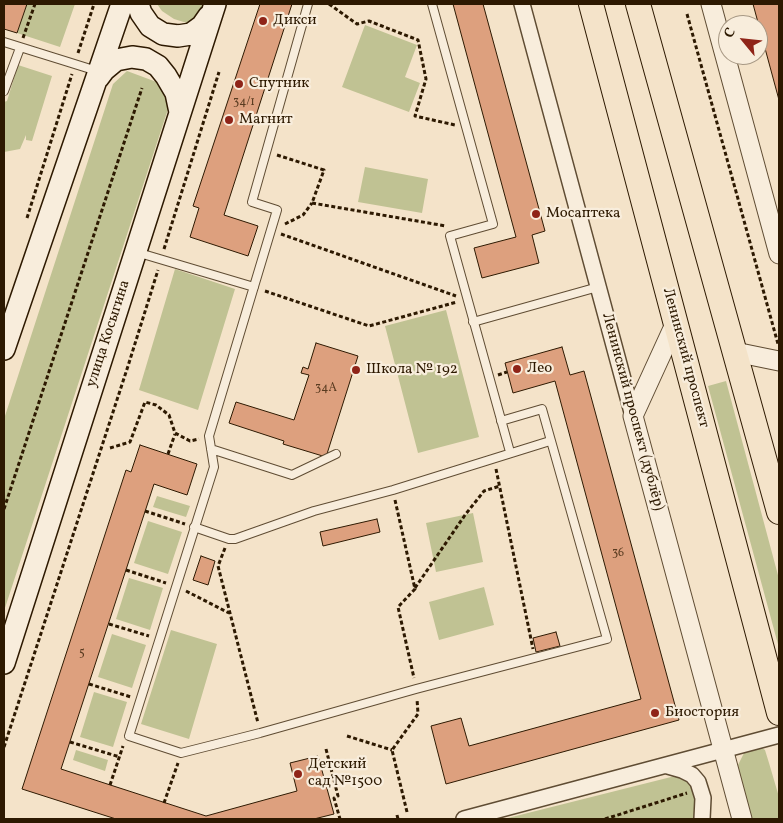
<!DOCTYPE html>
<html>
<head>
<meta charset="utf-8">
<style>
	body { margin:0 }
	#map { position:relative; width:783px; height:823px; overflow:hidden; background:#f4e3c9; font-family:Vollkorn,serif }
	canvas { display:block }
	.frame { position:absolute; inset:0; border:5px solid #2d1901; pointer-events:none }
	.north { position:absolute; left:718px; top:15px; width:50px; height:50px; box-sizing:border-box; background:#f8eddc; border:1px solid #a79884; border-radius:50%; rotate:298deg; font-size:14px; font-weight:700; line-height:20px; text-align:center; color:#2d1901 }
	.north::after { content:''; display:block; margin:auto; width:18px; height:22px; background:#8f2418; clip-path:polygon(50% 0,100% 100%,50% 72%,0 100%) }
</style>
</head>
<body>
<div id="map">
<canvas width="783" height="823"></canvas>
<div class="frame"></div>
<div class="north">С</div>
</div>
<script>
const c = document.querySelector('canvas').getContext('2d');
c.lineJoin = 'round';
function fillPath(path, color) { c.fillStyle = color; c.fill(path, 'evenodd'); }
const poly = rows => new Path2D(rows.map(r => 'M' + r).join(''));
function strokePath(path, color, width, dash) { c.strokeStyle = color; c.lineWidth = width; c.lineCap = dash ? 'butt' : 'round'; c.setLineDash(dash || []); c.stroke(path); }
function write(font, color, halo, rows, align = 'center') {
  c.font = font + ' Vollkorn,serif'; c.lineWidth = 4.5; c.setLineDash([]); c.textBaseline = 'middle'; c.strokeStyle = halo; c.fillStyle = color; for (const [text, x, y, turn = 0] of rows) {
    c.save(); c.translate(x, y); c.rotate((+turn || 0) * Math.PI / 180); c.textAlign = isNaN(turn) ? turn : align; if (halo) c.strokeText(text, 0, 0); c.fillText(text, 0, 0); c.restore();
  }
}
fillPath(poly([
	[27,4,75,4,60,47,17,33],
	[157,4,204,4,200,18,187,23,174,19,162,11],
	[365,25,417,45,405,77,420,83,409,112,342,87],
	[18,65,52,76,32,141,26,140,26,135,20,149,4,152,4,102,7,101],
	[127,71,162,84,170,103,4,611,4,419,113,84],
	[365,167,428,179,422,213,358,202],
	[175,269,235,289,198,410,139,390],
	[446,310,479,437,418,453,385,326],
	[726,381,779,579,779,648,708,386],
	[157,496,190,506,186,517,153,507],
	[473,513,483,562,436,572,426,523],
	[148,521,182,532,168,574,134,563],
	[129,578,163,588,150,630,116,619],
	[484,587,494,625,439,640,429,602],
	[171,630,217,644,189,739,141,724],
	[112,634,146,645,132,688,98,677],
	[94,692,127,702,113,747,80,737],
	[755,748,762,748,765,750,769,763,779,797,779,819,752,819,739,772,738,765,744,753],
	[76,750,108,760,105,771,73,760],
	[679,775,691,781,698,802,697,819,504,819]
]), '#c0c293');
const building = poly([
	[4,4,27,4,17,33,4,29,4,4],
	[260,4,292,4,224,215,258,226,248,256,190,237,199,208,193,206,260,4],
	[453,4,483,4,545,231,532,235,539,263,482,278,474,248,516,237,453,4],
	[753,4,779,4,779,100,753,4],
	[316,343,358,356,326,457,283,444,284,441,229,423,236,402,294,420,309,375,301,373,303,367,308,369,316,343],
	[562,347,570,375,584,371,679,720,446,784,431,726,461,718,469,746,641,699,555,381,513,393,505,363,562,347],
	[140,445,197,464,187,495,154,484,61,769,206,816,297,791,290,763,318,756,334,814,314,819,116,819,22,789,126,470,131,472,140,445],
	[377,519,380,532,323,546,320,532,377,519],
	[201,556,215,561,208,585,193,580,201,556],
	[556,632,560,646,536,652,533,638,556,632]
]);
fillPath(building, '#dda07e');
strokePath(building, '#2d1901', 1);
const service = poly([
	[308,4,252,202,277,210,209,436,214,467,129,736,181,753,260,733,416,689,607,639,542,409,501,421],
	[432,4,493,224,450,236,510,452],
	[4,42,97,71],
	[4,91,20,48],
	[136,252,254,287],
	[473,322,598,287],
	[211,449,292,475,336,454],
	[194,527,229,539,235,539,314,511,393,490,550,441]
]);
const minor = poly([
	[522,4,633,416],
	[668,766,682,770,692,775,698,782,703,798,702,819],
	[464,819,779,735]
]);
const tertiary = poly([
	[711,4,779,254],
	[676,322,633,416,742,819],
	[735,352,779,361]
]);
const secondary = poly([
	[138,4,141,13,150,26,163,34,178,36,191,34,202,26,209,16],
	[98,78,104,70,116,60,132,57,146,59,158,66,166,76,176,93,180,112],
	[4,349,122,4],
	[4,663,215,4]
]);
const primary = poly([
	[591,4,779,713],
	[638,4,779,512]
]);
strokePath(service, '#5f4c33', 10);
strokePath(minor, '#5f4c33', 18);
strokePath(tertiary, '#5f4c33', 21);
strokePath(secondary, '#2d1901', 24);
strokePath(primary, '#2d1901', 26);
strokePath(poly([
	[329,4,357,24,369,21,418,40,426,79,415,116,455,125],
	[687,14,778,344],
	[23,38,35,4],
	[78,53,94,4],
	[277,155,324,170,312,203,446,226],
	[27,218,72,74],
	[285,224,303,215,312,203],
	[281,234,456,296],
	[164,249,219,72],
	[265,291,369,326,457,302],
	[498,375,507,372],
	[110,448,130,442,145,402,156,405,169,415,175,433,190,441,199,439],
	[168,454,175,434],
	[496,469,533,649],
	[395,500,415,589,398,607,414,678],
	[4,509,142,88],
	[145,511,185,524],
	[225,548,218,566,258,723],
	[126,570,166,583],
	[415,588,465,515,484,491,500,486],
	[186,591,229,613],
	[109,624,149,636],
	[89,684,131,697],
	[347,736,392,750],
	[70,742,120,757],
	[4,747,128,366,158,270],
	[326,749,338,796,334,798,340,819],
	[110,785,123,746],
	[164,803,178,763],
	[407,812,392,750,418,714,417,699],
	[397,815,398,819],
	[605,819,687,793]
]), '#2d1901', 3, [4, 2.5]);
strokePath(service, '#f8eddc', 8);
strokePath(minor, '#f8eddc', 15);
strokePath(tertiary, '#f8eddc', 19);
strokePath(secondary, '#f8eddc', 21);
strokePath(primary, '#f4e3c9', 24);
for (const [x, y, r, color] of [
	[263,21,5,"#8f2418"],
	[239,84,5,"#8f2418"],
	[229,120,5,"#8f2418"],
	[536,214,5,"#8f2418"],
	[517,369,5,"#8f2418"],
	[356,370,5,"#8f2418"],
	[655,713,5,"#8f2418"],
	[298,774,5,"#8f2418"]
]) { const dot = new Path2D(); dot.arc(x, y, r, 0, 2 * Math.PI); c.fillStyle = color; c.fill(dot); strokePath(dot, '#f8eddc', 2); }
write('12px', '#593b20', null, [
	["34/1",244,103],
	["34А",326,389],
	["36",618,554],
	["5",82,654]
]);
write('15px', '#2d1901', '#f8eddc', [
	["Дикси",273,21],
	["Спутник",249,84],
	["Магнит",239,120],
	["Мосаптека",546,214],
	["Лео",527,369],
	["Школа № 192",366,370],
	["Биостория",665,713],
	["Детский",308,765],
	["сад №1500",308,782]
], 'left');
write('15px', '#2d1901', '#f8eddc', [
	["улица Косыгина",109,334,-72],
	["Ленинский проспект",685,358,75],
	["Ленинский проспект (дублёр)",632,412,75]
]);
</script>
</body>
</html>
